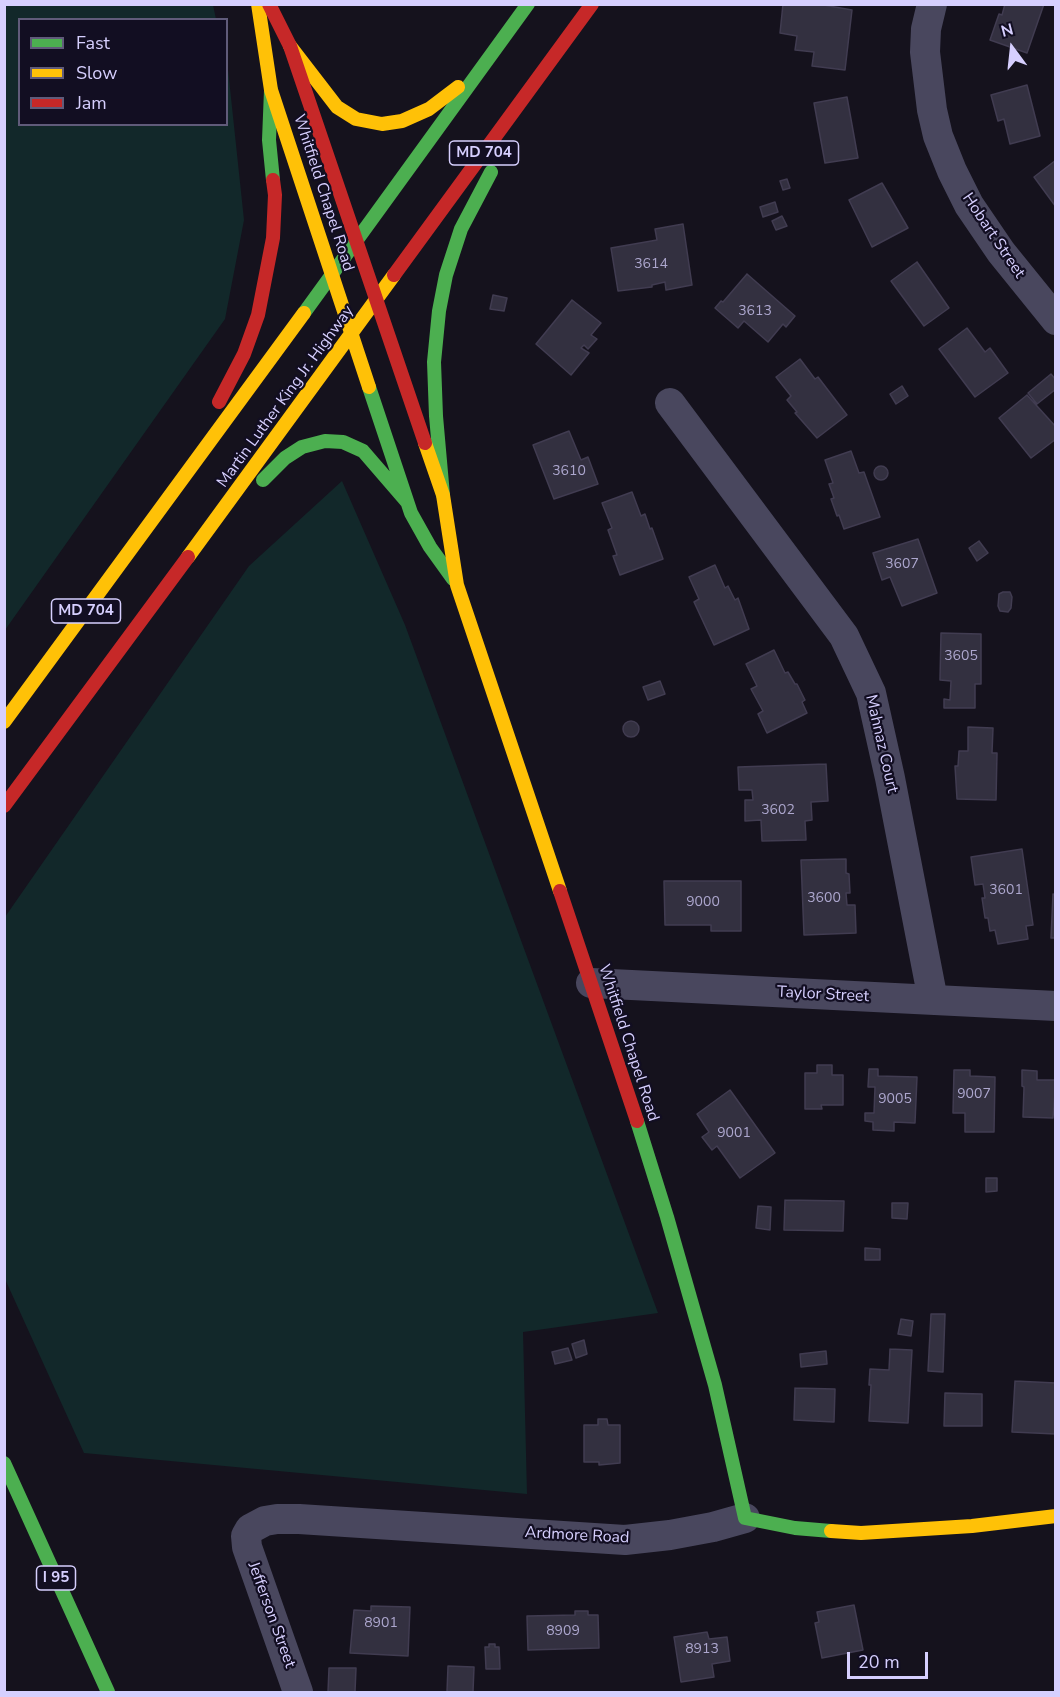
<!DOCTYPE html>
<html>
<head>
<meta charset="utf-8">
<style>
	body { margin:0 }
	#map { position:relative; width:1060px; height:1697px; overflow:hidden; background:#15121d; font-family:"Nunito Sans",sans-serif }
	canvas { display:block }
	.frame { position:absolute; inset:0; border:6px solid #d6cffe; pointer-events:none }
	.legend { position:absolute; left:18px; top:18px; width:210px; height:108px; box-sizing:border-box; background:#120e22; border:2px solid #605b7a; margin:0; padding:8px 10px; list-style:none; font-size:18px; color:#d6cffe }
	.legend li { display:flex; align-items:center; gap:12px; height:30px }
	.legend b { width:30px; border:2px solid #605b7a }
	.north { position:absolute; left:982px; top:18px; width:60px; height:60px; -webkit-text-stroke:4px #120e22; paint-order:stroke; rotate:345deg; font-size:16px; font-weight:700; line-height:24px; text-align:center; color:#d6cffe }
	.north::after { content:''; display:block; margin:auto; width:21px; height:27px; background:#d6cffe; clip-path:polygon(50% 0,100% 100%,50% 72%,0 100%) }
	.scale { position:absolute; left:847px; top:1652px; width:81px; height:27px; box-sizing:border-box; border:3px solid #d6cffe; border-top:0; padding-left:8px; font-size:18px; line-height:21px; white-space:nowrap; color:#d6cffe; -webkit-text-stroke:4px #120e22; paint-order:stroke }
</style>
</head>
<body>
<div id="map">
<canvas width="1060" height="1697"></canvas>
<div class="frame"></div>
<ul class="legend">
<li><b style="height:8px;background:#4caf50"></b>Fast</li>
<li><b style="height:8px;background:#ffc107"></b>Slow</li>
<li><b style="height:8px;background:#c62828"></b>Jam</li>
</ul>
<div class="north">N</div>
<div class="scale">20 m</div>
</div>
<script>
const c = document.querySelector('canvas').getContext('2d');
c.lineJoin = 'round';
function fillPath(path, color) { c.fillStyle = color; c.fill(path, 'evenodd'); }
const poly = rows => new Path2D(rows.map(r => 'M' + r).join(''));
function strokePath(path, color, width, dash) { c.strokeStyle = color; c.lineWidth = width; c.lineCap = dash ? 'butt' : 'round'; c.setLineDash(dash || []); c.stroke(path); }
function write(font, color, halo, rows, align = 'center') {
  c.font = font + ' "Nunito Sans",sans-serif'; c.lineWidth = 4.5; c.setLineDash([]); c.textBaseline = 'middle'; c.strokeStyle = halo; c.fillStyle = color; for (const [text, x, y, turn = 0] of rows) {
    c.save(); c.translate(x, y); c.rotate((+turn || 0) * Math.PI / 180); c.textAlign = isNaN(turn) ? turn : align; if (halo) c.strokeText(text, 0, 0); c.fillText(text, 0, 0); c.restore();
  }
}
fillPath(poly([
	[5,4,213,5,216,19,20,20,20,124,226,124,227,60,244,220,225,319,5,630],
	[342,481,405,625,658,1313,523,1332,527,1494,84,1453,5,1279,5,917,249,566]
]), '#12282a');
const building = poly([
	[783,4,818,4,852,10,845,70,812,66,814,52,795,50,797,36,780,33,783,4],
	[1005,4,1044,4,1027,53,990,40,999,14,1002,15,1005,4],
	[1027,85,1040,136,1010,144,1004,119,998,121,991,95,1027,85],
	[847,97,858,158,825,163,814,103,847,97],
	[1056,160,1056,207,1034,177,1056,160],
	[787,179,790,188,783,190,780,181,787,179],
	[882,183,908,228,872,247,849,200,882,183],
	[775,202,778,212,763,217,760,207,775,202],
	[782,216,787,226,776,230,772,221,782,216],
	[683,224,692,285,666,290,665,282,652,285,652,287,618,291,611,248,657,240,655,229,683,224],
	[917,262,949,308,924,326,891,281,917,262],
	[747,274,795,316,786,327,783,324,768,342,744,321,738,328,715,308,721,301,723,302,747,274],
	[493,295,507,298,504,311,490,309,493,295],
	[572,300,601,323,591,335,597,339,588,349,584,345,581,348,589,353,571,375,536,344,572,300],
	[967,328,985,352,990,348,1008,373,975,397,939,349,967,328],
	[800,359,815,379,818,377,847,415,817,438,795,413,797,412,787,400,791,396,776,377,800,359],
	[1051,374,1056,380,1056,389,1037,404,1028,393,1051,374],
	[902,386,908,396,896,404,890,394,902,386],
	[1027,395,1056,427,1056,439,1031,458,999,418,1027,395],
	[569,431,581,460,588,457,598,484,554,499,533,445,569,431],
	[851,451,859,473,864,472,880,517,844,529,839,515,837,516,831,499,834,498,829,484,833,483,825,460,851,451],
	'874 473a7 7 0 1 1 14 0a7 7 0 1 1-14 0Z',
	[632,492,641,516,645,514,650,529,652,528,663,559,620,575,613,556,617,555,608,530,612,528,602,503,632,492],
	[918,539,937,593,902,606,890,577,882,580,873,553,918,539],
	[979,541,988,553,977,561,969,548,979,541],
	[715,565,725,588,728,586,735,600,738,598,749,629,714,645,694,602,699,599,689,577,715,565],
	[1003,592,1010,592,1012,597,1011,608,1008,612,1000,611,998,606,999,594,1003,592],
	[941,633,981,634,981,684,975,684,975,708,944,708,944,699,950,700,951,681,940,680,941,633],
	[774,650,785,673,788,672,795,684,797,684,805,700,802,702,807,713,767,733,758,714,763,711,751,689,757,686,746,664,774,650],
	[660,681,665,694,648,700,643,687,660,681],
	'623 729a8 8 0 1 1 16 0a8 8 0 1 1-16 0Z',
	[968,727,993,728,992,753,997,753,996,800,957,799,955,766,958,766,959,751,968,751,968,727],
	[826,764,828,801,811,802,812,820,805,821,806,840,762,841,761,820,745,821,745,800,753,800,752,790,739,790,738,767,826,764],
	[1022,849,1033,925,1026,926,1028,939,998,944,995,930,990,931,988,918,985,918,982,898,985,898,983,884,975,885,971,857,1022,849],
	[846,859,846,873,849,874,850,893,846,893,847,905,855,905,856,933,804,935,801,860,846,859],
	[664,881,741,881,741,931,711,931,711,925,665,925,664,881],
	[1053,894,1056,895,1056,938,1051,938,1053,894],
	[817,1065,832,1065,832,1075,843,1075,843,1105,821,1105,822,1109,805,1109,805,1073,817,1073,817,1065],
	[869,1069,878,1069,878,1076,917,1077,915,1123,894,1122,894,1131,873,1130,873,1122,865,1121,865,1113,874,1113,875,1087,868,1087,869,1069],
	[954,1070,970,1070,970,1076,995,1077,994,1132,965,1132,965,1113,953,1113,954,1070],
	[1022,1070,1037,1071,1037,1080,1056,1080,1053,1118,1023,1117,1024,1087,1022,1086,1022,1070],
	[730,1090,775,1153,740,1178,717,1146,712,1150,702,1137,709,1132,697,1114,730,1090],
	[986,1178,997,1178,997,1191,986,1192,986,1178],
	[785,1200,844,1201,843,1231,784,1230,785,1200],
	[892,1203,908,1203,907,1219,892,1218,892,1203],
	[758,1206,771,1207,770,1230,756,1228,758,1206],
	[865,1248,880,1249,880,1260,865,1260,865,1248],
	[931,1314,945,1314,943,1372,928,1371,931,1314],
	[901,1319,913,1321,911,1336,898,1334,901,1319],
	[584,1340,587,1354,576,1358,572,1344,584,1340],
	[568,1348,572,1360,555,1364,552,1352,568,1348],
	[890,1349,912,1350,908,1423,869,1421,871,1385,869,1385,870,1369,889,1370,890,1349],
	[826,1351,827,1364,801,1367,800,1354,826,1351],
	[1015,1381,1056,1383,1056,1434,1012,1432,1015,1381],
	[795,1388,835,1389,834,1422,794,1420,795,1388],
	[945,1393,982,1394,982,1426,944,1426,945,1393],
	[598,1419,607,1419,608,1425,620,1425,620,1463,599,1465,599,1462,584,1462,584,1425,598,1425,598,1419],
	[854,1605,863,1650,822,1658,815,1623,819,1622,817,1612,854,1605],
	[371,1606,410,1607,408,1656,350,1653,354,1610,371,1611,371,1606],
	[575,1611,588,1611,588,1615,598,1615,599,1648,528,1650,527,1616,575,1615,575,1611],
	[707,1632,709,1639,727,1637,730,1661,712,1664,714,1677,681,1682,674,1637,707,1632],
	[489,1644,495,1644,495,1647,499,1647,500,1669,486,1669,485,1647,489,1647,489,1644],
	[448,1666,474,1667,473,1692,447,1692,448,1666],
	[329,1668,356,1668,355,1692,328,1692,329,1668]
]);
fillPath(building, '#333040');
strokePath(building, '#413c51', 1.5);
strokePath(poly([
	[932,4,926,29,925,52,932,110,938,136,952,171,969,205,1001,252,1056,320],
	[670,403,844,636,871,693,890,778,933,1000],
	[591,983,1056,1006],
	[298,1692,247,1547,246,1536,250,1529,265,1521,277,1519,299,1519,625,1540,670,1535,713,1527,745,1518]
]), '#49475e', 30);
strokePath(poly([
	[271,90,269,140,273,180],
	[304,313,528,4],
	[369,387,411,513,430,547,453,579],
	[263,480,285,458,302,447,325,441,343,442,363,451,407,502],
	[443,495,436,416,434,362,439,311,446,275,461,229,491,172],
	[637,1121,667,1217,715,1385,745,1518,795,1528,831,1531],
	[4,1463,108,1692]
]), '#4caf50', 14);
strokePath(poly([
	[258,4,271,90,369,387],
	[290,46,337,107,356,119,382,124,402,121,429,109,458,87],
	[425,443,443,495,457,585,560,891],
	[188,557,394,275],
	[4,722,304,313],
	[831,1531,861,1533,972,1526,1056,1516]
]), '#ffc107', 14);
strokePath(poly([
	[269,4,290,46,425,443],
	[394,275,592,4],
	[219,402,244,354,258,315,273,238,275,195,273,180],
	[4,806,188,557],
	[560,891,637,1121]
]), '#c62828', 14);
write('14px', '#ada7ce', null, [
	["3614",651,265],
	["3613",755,312],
	["3610",569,472],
	["3607",902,565],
	["3605",961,657],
	["3602",778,811],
	["3601",1006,891],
	["3600",824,899],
	["9000",703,903],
	["9007",974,1095],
	["9005",895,1100],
	["9001",734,1134],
	["8901",381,1624],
	["8909",563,1632],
	["8913",702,1650]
]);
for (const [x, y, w] of [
	[484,153,69],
	[86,611,69],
	[56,1578,39]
]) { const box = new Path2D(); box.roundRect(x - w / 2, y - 12, w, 24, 4.5); c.fillStyle = '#120e22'; c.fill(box); strokePath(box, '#d6cffe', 1.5); }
write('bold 15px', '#d6cffe', null, [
	["MD 704",484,153],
	["MD 704",86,611],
	["I 95",56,1578]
]);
write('16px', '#d6cffe', '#120e22', [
	["Whitfield Chapel Road",323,193,72],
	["Hobart Street",993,236,56],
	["Martin Luther King Jr. Highway",286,397,-54],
	["Mahnaz Court",881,744,77],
	["Taylor Street",823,995,3],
	["Whitfield Chapel Road",628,1043,72],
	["Ardmore Road",577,1536,3],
	["Jefferson Street",271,1615,70]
]);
</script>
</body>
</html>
